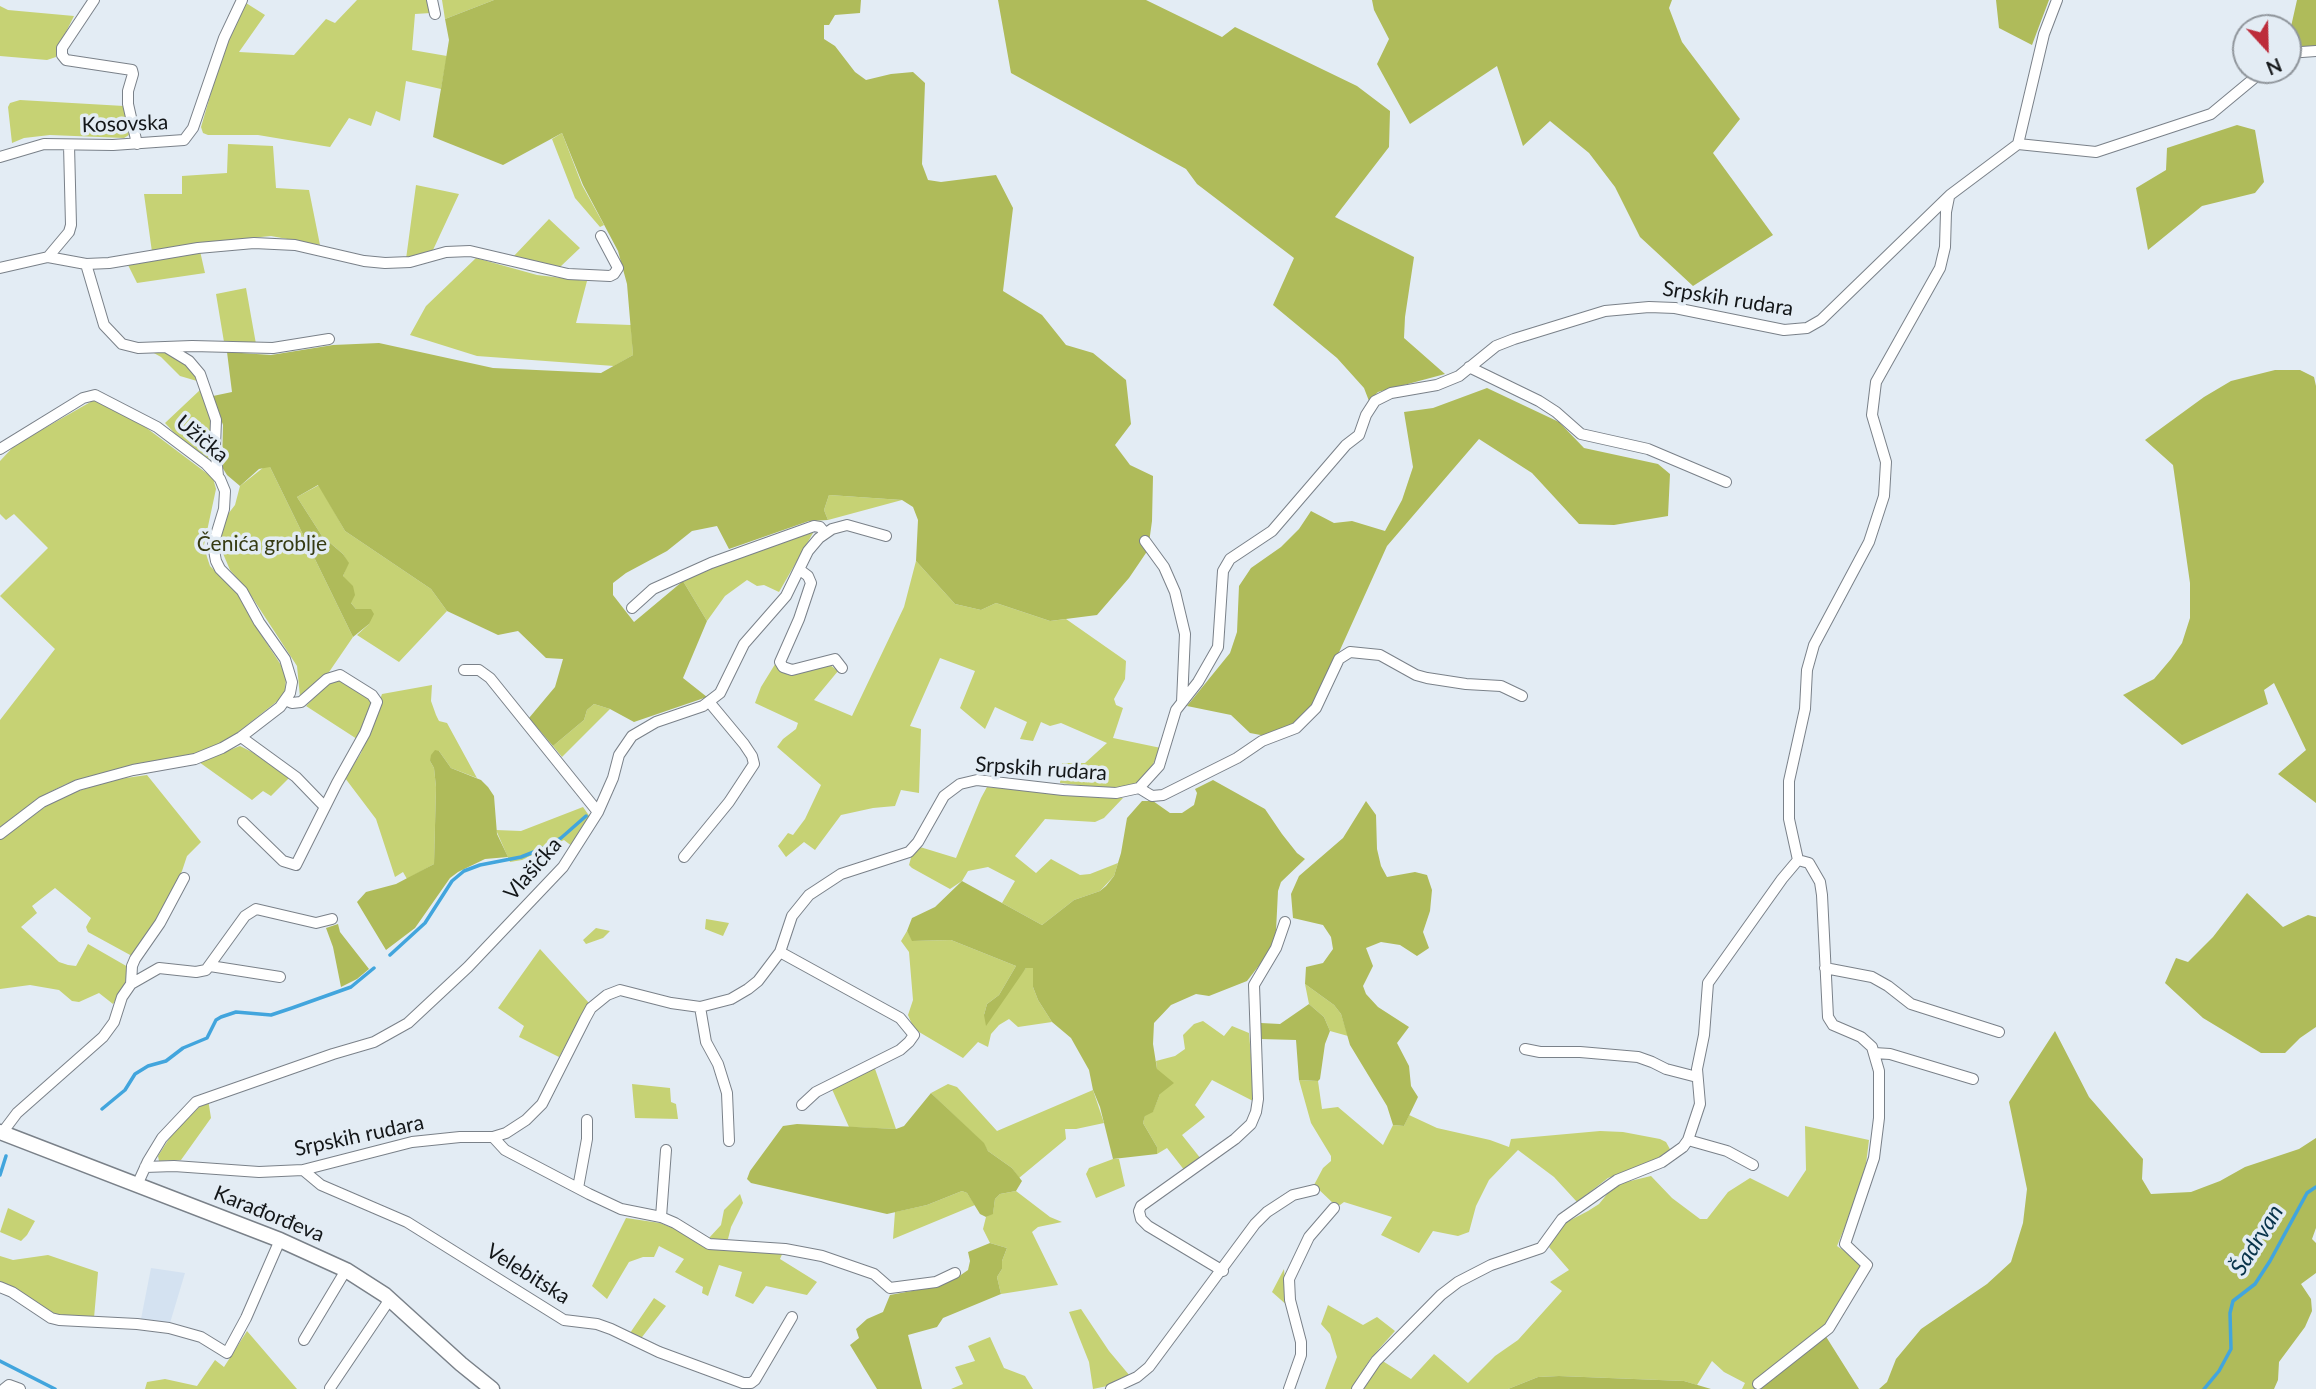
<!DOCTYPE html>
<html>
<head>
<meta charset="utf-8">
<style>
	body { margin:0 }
	#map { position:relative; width:2316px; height:1389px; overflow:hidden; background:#e3ecf4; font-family:Lato,sans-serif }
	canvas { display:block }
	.north { position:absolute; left:2232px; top:14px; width:70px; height:70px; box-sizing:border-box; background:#e3ecf4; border:2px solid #90969c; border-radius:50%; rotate:158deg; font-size:19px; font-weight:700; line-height:28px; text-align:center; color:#131618 }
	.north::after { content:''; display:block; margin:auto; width:24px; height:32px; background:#bd2c3a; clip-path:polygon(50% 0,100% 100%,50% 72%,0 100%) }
</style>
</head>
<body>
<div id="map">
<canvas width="2316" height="1389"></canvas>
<div class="north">N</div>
</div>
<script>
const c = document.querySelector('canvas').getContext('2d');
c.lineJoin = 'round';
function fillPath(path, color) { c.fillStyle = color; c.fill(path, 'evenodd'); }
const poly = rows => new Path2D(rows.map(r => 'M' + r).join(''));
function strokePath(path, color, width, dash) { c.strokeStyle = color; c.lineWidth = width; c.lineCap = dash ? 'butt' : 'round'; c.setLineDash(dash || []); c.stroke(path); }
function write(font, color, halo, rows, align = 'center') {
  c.font = font + ' Lato,sans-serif'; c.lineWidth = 7; c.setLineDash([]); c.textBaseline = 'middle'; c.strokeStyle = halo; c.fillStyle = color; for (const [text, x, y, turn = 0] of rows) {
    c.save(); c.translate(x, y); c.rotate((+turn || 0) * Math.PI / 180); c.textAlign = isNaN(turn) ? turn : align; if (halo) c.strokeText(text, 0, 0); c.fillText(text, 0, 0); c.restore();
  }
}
fillPath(poly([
	[151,1268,185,1273,170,1323,141,1319]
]), '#d4e2f1');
fillPath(poly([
	[357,0,429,0,431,13,415,14,412,50,447,56,441,89,406,81,400,121,376,111,371,126,349,118,330,147,258,135,208,135,203,133,201,127,223,52,246,3,265,15,239,52,294,55,326,19,335,23],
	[442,0,494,0,445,19],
	[0,6,8,10,74,16,56,52,56,57,47,60,0,56],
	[20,100,124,106,129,135,124,138,50,135,24,138,12,143,8,107,10,103],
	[562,133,582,185,604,225,600,227,575,198,552,139],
	[228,144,273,146,276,188,309,190,320,245,271,236,220,241,152,252,144,194,182,194,182,176,227,173],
	[416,185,459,194,433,250,406,259],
	[549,219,580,248,560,267,513,257],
	[200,251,205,273,137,283,128,265],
	[476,258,537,275,587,281,576,323,631,325,633,355,614,366,477,356,410,335,426,306],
	[246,288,256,344,224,342,216,294],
	[152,352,165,352,186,361,194,372,197,381,180,376,161,357],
	[200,390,213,420,208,444,212,462,179,438,165,423],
	[94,400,136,420,213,478,216,489,204,545,207,557,210,566,238,594,258,630,281,665,286,679,285,690,280,699,237,733,216,746,185,758,128,767,66,784,46,794,0,827,0,720,55,649,0,596,48,548,14,514,6,520,0,514,0,461,15,445],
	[264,467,270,467,353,637,327,675,300,697,297,666,248,591,230,570,219,544,225,518,235,505,240,486],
	[319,485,345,531,431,589,447,611,399,662,357,635,369,624,371,609,356,609,351,603,343,576,348,563,343,554,322,536,297,497],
	[829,495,902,500,828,520,824,510],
	[809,532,813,533,779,592,764,585,757,586,747,580,725,596,707,621,683,581,712,565],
	[916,561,955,604,981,610,996,603,1050,621,1066,619,1126,661,1125,679,1114,699,1116,705,1123,708,1113,738,1161,748,1149,772,1134,786,1123,790,1060,783,1062,763,1085,763,1107,743,1061,723,1050,726,1041,722,1033,741,1020,739,1027,722,995,707,985,729,960,708,975,671,940,658,910,726,921,729,919,793,901,790,895,806,873,808,841,815,815,850,804,842,786,857,778,846,788,833,793,835,805,819,821,785,777,747,783,739,796,729,798,723,755,703,761,687,777,661,779,668,788,675,830,665,838,671,814,700,852,716,904,607],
	[339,679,369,697,371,701,371,707,357,739,306,706,327,684],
	[432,685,431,701,436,715,439,721,447,723,477,778,451,768,439,751,430,761,434,768,436,787,434,864,407,879,403,872,395,877,376,819,345,778,361,753,382,694],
	[594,704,610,709,562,757,553,746,584,720,587,710],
	[240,746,252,752,289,778,271,796,263,791,252,800,199,762],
	[147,775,201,842,187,856,182,871,160,914,132,956,88,932,86,927,91,918,55,888,32,906,37,913,21,927,59,962,68,965,76,966,88,944,128,967,125,984,113,1004,99,993,79,1002,72,1001,59,990,30,985,0,989,0,840,49,804,66,795,112,780],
	[987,787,1123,798,1104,818,1095,822,1045,819,1015,856,1036,873,1051,859,1080,875,1090,874,1118,863,1114,876,1100,891,1074,900,1042,925,1002,903,1015,881,988,867,968,871,962,881,950,889,912,868,909,865,912,854,920,847,956,858,981,798],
	[583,807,590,817,573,847,564,840,522,860,510,862,496,830,521,831],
	[706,919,729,923,723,936,705,929],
	[596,928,610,931,603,938,586,944,583,940],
	[907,931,913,941,951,940,1016,966,999,995,987,1004,984,1015,1027,967,1033,968,1033,987,1038,1000,1052,1022,1018,1027,1009,1019,999,1025,991,1034,988,1047,978,1042,963,1058,914,1029,908,1015,913,1000,909,952,901,941],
	[540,949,589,1003,559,1057,519,1037,524,1026,498,1008],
	[1305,984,1334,1005,1341,1014,1348,1036,1330,1031,1324,1017,1309,1004],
	[1203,1021,1224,1036,1232,1026,1249,1033,1255,1102,1212,1080,1195,1105,1205,1117,1182,1135,1201,1159,1185,1171,1167,1148,1157,1154,1157,1147,1143,1123,1145,1115,1153,1111,1160,1094,1156,1061,1175,1056,1185,1049,1183,1035,1194,1024],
	[874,1066,896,1129,849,1127,831,1087],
	[1299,1080,1318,1081,1322,1109,1338,1107,1383,1145,1393,1125,1404,1126,1409,1115,1437,1128,1490,1140,1509,1147,1511,1139,1600,1131,1623,1132,1660,1139,1666,1142,1671,1151,1650,1163,1608,1178,1577,1202,1554,1177,1518,1150,1489,1180,1476,1206,1469,1232,1458,1236,1433,1231,1419,1253,1381,1235,1392,1217,1344,1202,1340,1205,1334,1204,1314,1185,1323,1168,1331,1161,1331,1156,1311,1123],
	[632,1084,670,1088,671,1102,676,1104,678,1119,635,1118],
	[948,1084,957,1087,997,1131,1093,1090,1104,1123,1076,1129,1065,1129,1066,1139,1019,1178,1012,1168,988,1151,983,1143,931,1093],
	[208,1099,211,1118,181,1160,159,1161,158,1156,174,1131],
	[1805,1126,1869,1140,1866,1164,1851,1212,1837,1246,1863,1264,1826,1326,1752,1386,1760,1389,1742,1389,1745,1383,1724,1372,1712,1361,1697,1385,1684,1381,1559,1376,1538,1377,1508,1389,1362,1389,1381,1360,1411,1379,1434,1354,1468,1383,1495,1356,1518,1340,1562,1291,1550,1282,1569,1270,1549,1247,1563,1224,1588,1211,1599,1204,1608,1193,1622,1183,1651,1176,1672,1198,1700,1219,1707,1219,1728,1192,1750,1178,1788,1197,1806,1170],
	[1113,1159,1119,1159,1125,1186,1096,1198,1086,1174,1089,1168],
	[962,1191,967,1193,975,1205,893,1239,895,1212,927,1205],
	[1016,1191,1050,1217,1062,1222,1038,1227,1032,1232,1058,1285,1001,1294,997,1277,1002,1269,1002,1261,1007,1248,990,1243,983,1229,986,1217,993,1213,995,1199,1000,1194],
	[740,1194,743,1203,731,1227,728,1239,721,1241,709,1238,721,1225,724,1210],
	[8,1208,35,1221,27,1235,21,1241,0,1232],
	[626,1218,660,1223,675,1229,705,1248,783,1252,780,1259,817,1282,807,1295,766,1286,753,1304,735,1296,742,1272,719,1265,708,1296,702,1293,703,1287,675,1272,684,1259,659,1246,654,1257,643,1257,629,1262,607,1299,592,1286],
	[48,1255,98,1272,94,1318,56,1315,0,1284,0,1256,13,1260],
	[1284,1269,1286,1295,1289,1307,1272,1292],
	[654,1298,666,1306,639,1341,630,1333],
	[1328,1305,1363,1325,1377,1317,1395,1331,1371,1358,1351,1389,1325,1389,1337,1357,1330,1334,1321,1324],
	[1081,1309,1109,1351,1130,1376,1112,1385,1093,1389,1089,1362,1069,1312],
	[247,1331,297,1389,145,1389,147,1382,165,1379,197,1386,215,1360,224,1367],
	[990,1337,1004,1368,1025,1376,1033,1389,951,1389,963,1384,955,1367,975,1361,968,1346]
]), '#c6d274');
fillPath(poly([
	[494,0,861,0,860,13,835,15,829,25,824,25,824,39,835,46,855,72,866,80,891,74,913,72,925,83,922,164,928,180,941,182,996,175,1013,208,1003,291,1042,315,1066,345,1093,353,1126,380,1131,424,1115,445,1130,465,1153,476,1152,521,1148,550,1129,578,1097,615,1050,621,996,603,981,610,955,604,916,561,918,520,913,507,902,500,829,495,824,510,828,520,809,521,729,549,717,526,692,531,667,551,626,573,613,583,613,595,634,622,683,581,707,621,683,678,707,697,634,722,610,709,594,704,587,710,584,720,553,746,529,718,555,687,563,659,546,658,518,631,498,635,447,611,431,589,345,531,318,485,297,497,322,536,343,554,349,563,343,576,353,586,355,595,351,603,356,609,371,609,374,614,369,624,353,637,270,467,259,469,240,486,227,475,222,467,223,425,213,396,232,392,227,352,271,355,333,345,379,343,493,368,601,373,633,355,627,284,618,251,583,185,562,133,503,165,433,137,449,40,445,19],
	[998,0,1146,0,1222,37,1235,27,1357,86,1390,111,1389,147,1335,217,1414,257,1405,317,1404,338,1445,374,1378,392,1369,401,1364,388,1337,358,1273,305,1294,258,1197,184,1186,169,1011,73],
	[1372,0,1672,0,1669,8,1682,42,1740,119,1713,153,1773,235,1693,286,1640,237,1615,187,1589,153,1550,121,1523,146,1497,66,1410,124,1377,64,1389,39,1374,10],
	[1996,0,2049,0,2032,45,1999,28],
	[2297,0,2316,0,2316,48,2302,48,2288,40],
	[2237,125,2255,130,2264,182,2255,193,2202,206,2148,250,2136,188,2166,170,2167,148],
	[2275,370,2300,370,2314,377,2316,386,2316,803,2278,774,2306,750,2274,683,2264,690,2268,704,2182,745,2123,695,2154,679,2171,659,2182,643,2190,618,2190,583,2173,465,2145,440,2204,397,2231,381],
	[1487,388,1559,422,1584,448,1658,464,1670,474,1668,516,1614,525,1579,524,1532,473,1479,439,1387,546,1317,701,1295,724,1266,736,1250,733,1231,715,1187,706,1230,653,1237,632,1239,586,1251,568,1281,547,1299,529,1311,511,1334,523,1352,521,1385,531,1402,500,1413,467,1404,412,1433,408],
	[435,750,439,751,451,768,481,780,488,787,494,796,497,834,508,857,485,859,458,872,450,878,415,928,386,950,357,902,366,892,396,884,434,864,436,787,434,768,430,761,431,755],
	[1213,780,1265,809,1282,834,1297,853,1305,859,1281,882,1278,891,1276,931,1271,950,1247,981,1209,996,1196,994,1171,1005,1154,1023,1153,1044,1157,1069,1174,1083,1160,1094,1153,1112,1145,1116,1143,1123,1157,1147,1157,1154,1113,1159,1100,1107,1093,1090,1089,1070,1071,1038,1052,1022,1038,1000,1033,987,1033,968,1026,968,986,1026,984,1015,987,1004,999,995,1016,966,951,940,912,941,907,931,912,918,935,907,962,881,1042,925,1074,900,1100,891,1106,886,1114,876,1121,853,1127,818,1142,801,1153,801,1170,813,1182,813,1194,805,1197,793,1195,789],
	[1366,801,1376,815,1377,849,1381,866,1387,877,1415,872,1427,875,1432,890,1430,911,1423,932,1429,948,1417,956,1400,945,1381,942,1366,948,1373,966,1363,986,1366,994,1378,1007,1409,1027,1397,1043,1409,1066,1411,1086,1418,1097,1404,1126,1393,1125,1387,1106,1350,1045,1341,1014,1334,1005,1305,984,1306,967,1323,963,1333,949,1331,937,1323,925,1293,918,1291,894,1299,876,1343,838],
	[2247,893,2283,927,2308,915,2316,917,2316,1027,2300,1038,2285,1053,2261,1053,2203,1018,2165,983,2176,958,2188,962,2213,937],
	[338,924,340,932,369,969,357,979,341,987,333,947,326,928],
	[1309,1004,1324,1017,1330,1031,1325,1044,1320,1079,1318,1081,1299,1080,1296,1040,1260,1039,1261,1023,1280,1024],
	[2055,1031,2089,1097,2143,1159,2142,1179,2151,1194,2191,1192,2220,1181,2245,1167,2299,1149,2316,1138,2316,1228,2312,1239,2316,1243,2316,1273,2301,1284,2311,1299,2312,1311,2305,1327,2279,1362,2278,1380,2274,1389,1879,1389,1887,1382,1896,1359,1921,1329,1987,1284,2011,1262,2023,1223,2027,1189,2009,1102],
	[931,1093,984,1143,988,1151,1012,1168,1022,1181,1016,1191,1000,1194,995,1199,993,1214,986,1217,980,1214,967,1193,962,1191,927,1205,887,1214,751,1183,747,1179,750,1171,783,1126,797,1124,896,1129,904,1126],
	[990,1243,1007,1248,1002,1261,1002,1269,997,1277,1001,1294,943,1318,937,1327,908,1335,922,1389,877,1389,850,1345,859,1338,856,1329,867,1319,883,1312,890,1295,928,1288,958,1277,968,1270,970,1261,968,1252],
	[1825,1335,1859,1389,1760,1389,1759,1388],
	[1559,1376,1684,1381,1711,1389,1508,1389,1538,1377]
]), '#afbb5a');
strokePath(poly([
	[390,955,425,923,452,881,464,871,480,865,521,857,544,848,561,838,586,816],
	[102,1109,125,1090,135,1074,148,1066,166,1061,183,1048,207,1038,216,1020,221,1017,236,1012,271,1015,292,1008,351,987,374,968],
	[0,1175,6,1156],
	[0,1361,55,1389],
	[2204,1389,2219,1371,2231,1349,2230,1313,2233,1301,2255,1284,2270,1261,2307,1193,2316,1187]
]), '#42a5dd', 3.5);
const minor = poly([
	[94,0,62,48,62,55,66,60,132,70,133,74,128,91,128,104,137,144],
	[432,0,435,14],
	[2288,53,2316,51],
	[2018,144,2096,152,2211,114,2264,70],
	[0,157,44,144,113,145,184,140,193,128,224,38,242,0],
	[48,257,69,232,71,225,69,145],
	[86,264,104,325,122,344,138,348,192,346,273,348,329,339],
	[0,268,48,257,86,264,109,263,198,248,254,243,295,245,364,261,385,263,410,262,446,252,470,251,568,274,610,276,614,274,618,268,601,236],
	[166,347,189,361,200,374,216,420,215,446,218,476],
	[1469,367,1539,401,1556,412,1581,434,1648,449,1726,482],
	[0,449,83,398,95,395,157,427,206,464,220,479,225,491,224,509,213,545,216,561,220,569,242,591,259,622,285,659,292,682,290,693,280,707,241,737,222,748,195,759,133,770,78,785,42,802,0,834],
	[1145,541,1164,567,1175,592,1185,634,1182,702],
	[800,570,808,576,811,583,799,619,780,662,783,667,792,670,835,659,842,668],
	[632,608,653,589,711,563,814,526,820,527,825,533],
	[464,670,479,670,490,678,598,812],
	[241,737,296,777,325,807],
	[1139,788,1152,796,1163,795,1237,758,1262,741,1296,728,1316,708,1339,659,1350,652,1380,655,1416,675,1427,678,1466,684,1501,686,1522,696],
	[243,822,283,861,296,865,337,783,365,733,377,702,372,695,340,675,327,679,301,702,292,703,285,700],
	[684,857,729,802,754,764,752,756,744,744,710,703],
	[1798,860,1789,819,1789,781,1805,709,1807,670,1814,645,1869,542,1884,496,1886,462,1872,415,1876,382,1940,268,1945,247,1946,212,1949,197],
	[780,952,900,1018,914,1035,909,1042,900,1050,816,1092,802,1105],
	[210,966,280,977],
	[1825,968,1872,977,1888,986,1911,1004,1999,1032],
	[131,984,132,966,135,959,160,923,184,878],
	[700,1007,706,1042,718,1064,727,1093,729,1141],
	[1525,1049,1540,1052,1580,1052,1638,1057,1652,1062,1666,1069,1697,1077],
	[1874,1053,1890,1054,1973,1079],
	[2,1133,17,1113,103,1037,114,1022,122,997,131,984,159,968,196,972,206,970,245,916,256,909,316,923,332,919],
	[493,1137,505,1150,589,1194,621,1209,661,1217,675,1223,709,1244,785,1249,822,1256,874,1274,890,1288,936,1282,955,1273],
	[1688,1140,1700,1104,1697,1069,1704,1035,1708,983,1782,879,1798,860,1809,863,1820,882,1822,895,1828,1017,1833,1025,1861,1037,1872,1047,1879,1071,1879,1118,1874,1158,1845,1244,1867,1265,1829,1328,1758,1384],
	[145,1167,174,1166,259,1172,303,1170,412,1142,460,1137,493,1137,506,1133,526,1120,542,1104,585,1019,591,1008,607,995,620,990,671,1003,700,1007,731,999,748,989,758,981,780,952,792,916,809,895,841,874,909,852,918,842,944,796,960,784,977,780,1063,790,1116,793,1139,788,1159,766,1176,710,1198,682,1218,647,1223,571,1230,559,1272,531,1346,445,1359,435,1366,415,1375,401,1391,393,1437,385,1459,376,1496,346,1514,339,1605,311,1649,307,1675,308,1784,330,1807,328,1821,320,1950,195,2018,144,2044,34,2057,0],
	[303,1170,321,1185,407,1222,564,1320,597,1324,611,1329,659,1352,743,1383,751,1383,755,1380,792,1317],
	[137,1185,148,1161,162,1138,196,1102,333,1054,374,1042,408,1023,468,967,563,867,598,812,613,778,619,755,632,736,656,722,703,706,720,693,744,644,786,596,808,551,819,538,832,529,847,525,886,536],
	[578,1188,587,1139,587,1120],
	[661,1217,666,1150],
	[1223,1271,1148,1226,1141,1219,1139,1211,1141,1206,1235,1139,1251,1124,1256,1112,1258,1099,1254,985,1276,948,1285,922],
	[0,1287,12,1292,51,1318,59,1320,137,1324,169,1328,201,1337,227,1353,246,1318,280,1240],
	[304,1340,346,1270],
	[330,1388,390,1299],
	[4,1389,9,1385,20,1389],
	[1111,1389,1137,1377,1149,1367,1255,1224,1267,1212,1293,1195,1314,1190],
	[1289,1389,1301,1355,1301,1342,1290,1300,1289,1279,1309,1237,1334,1208],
	[1357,1389,1376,1361,1441,1295,1458,1282,1491,1265,1541,1248,1562,1219,1617,1180,1662,1162,1683,1147,1688,1140,1727,1151,1753,1165]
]);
const primary = poly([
	[0,1132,280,1240,346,1270,385,1295,461,1364,492,1389]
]);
strokePath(minor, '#7a8189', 12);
strokePath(primary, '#7a8189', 17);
strokePath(minor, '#fff', 10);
strokePath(primary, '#fff', 14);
write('21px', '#131618', '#e3ecf4', [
	["Kosovska",125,124,-2],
	["Srpskih rudara",1728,299,9],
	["Užička",202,439,40],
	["Srpskih rudara",1041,769,4],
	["Vlašićka",533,869,-49],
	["Srpskih rudara",359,1136,-12],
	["Karađorđeva",269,1214,22],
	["Velebitska",528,1274,32]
]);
write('21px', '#363b12', '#e3ecf4', [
	["Čenića groblje",262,544]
]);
write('italic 23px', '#08334a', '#e3ecf4', [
	["Šadrvan",2257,1240,-58]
]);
</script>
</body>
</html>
